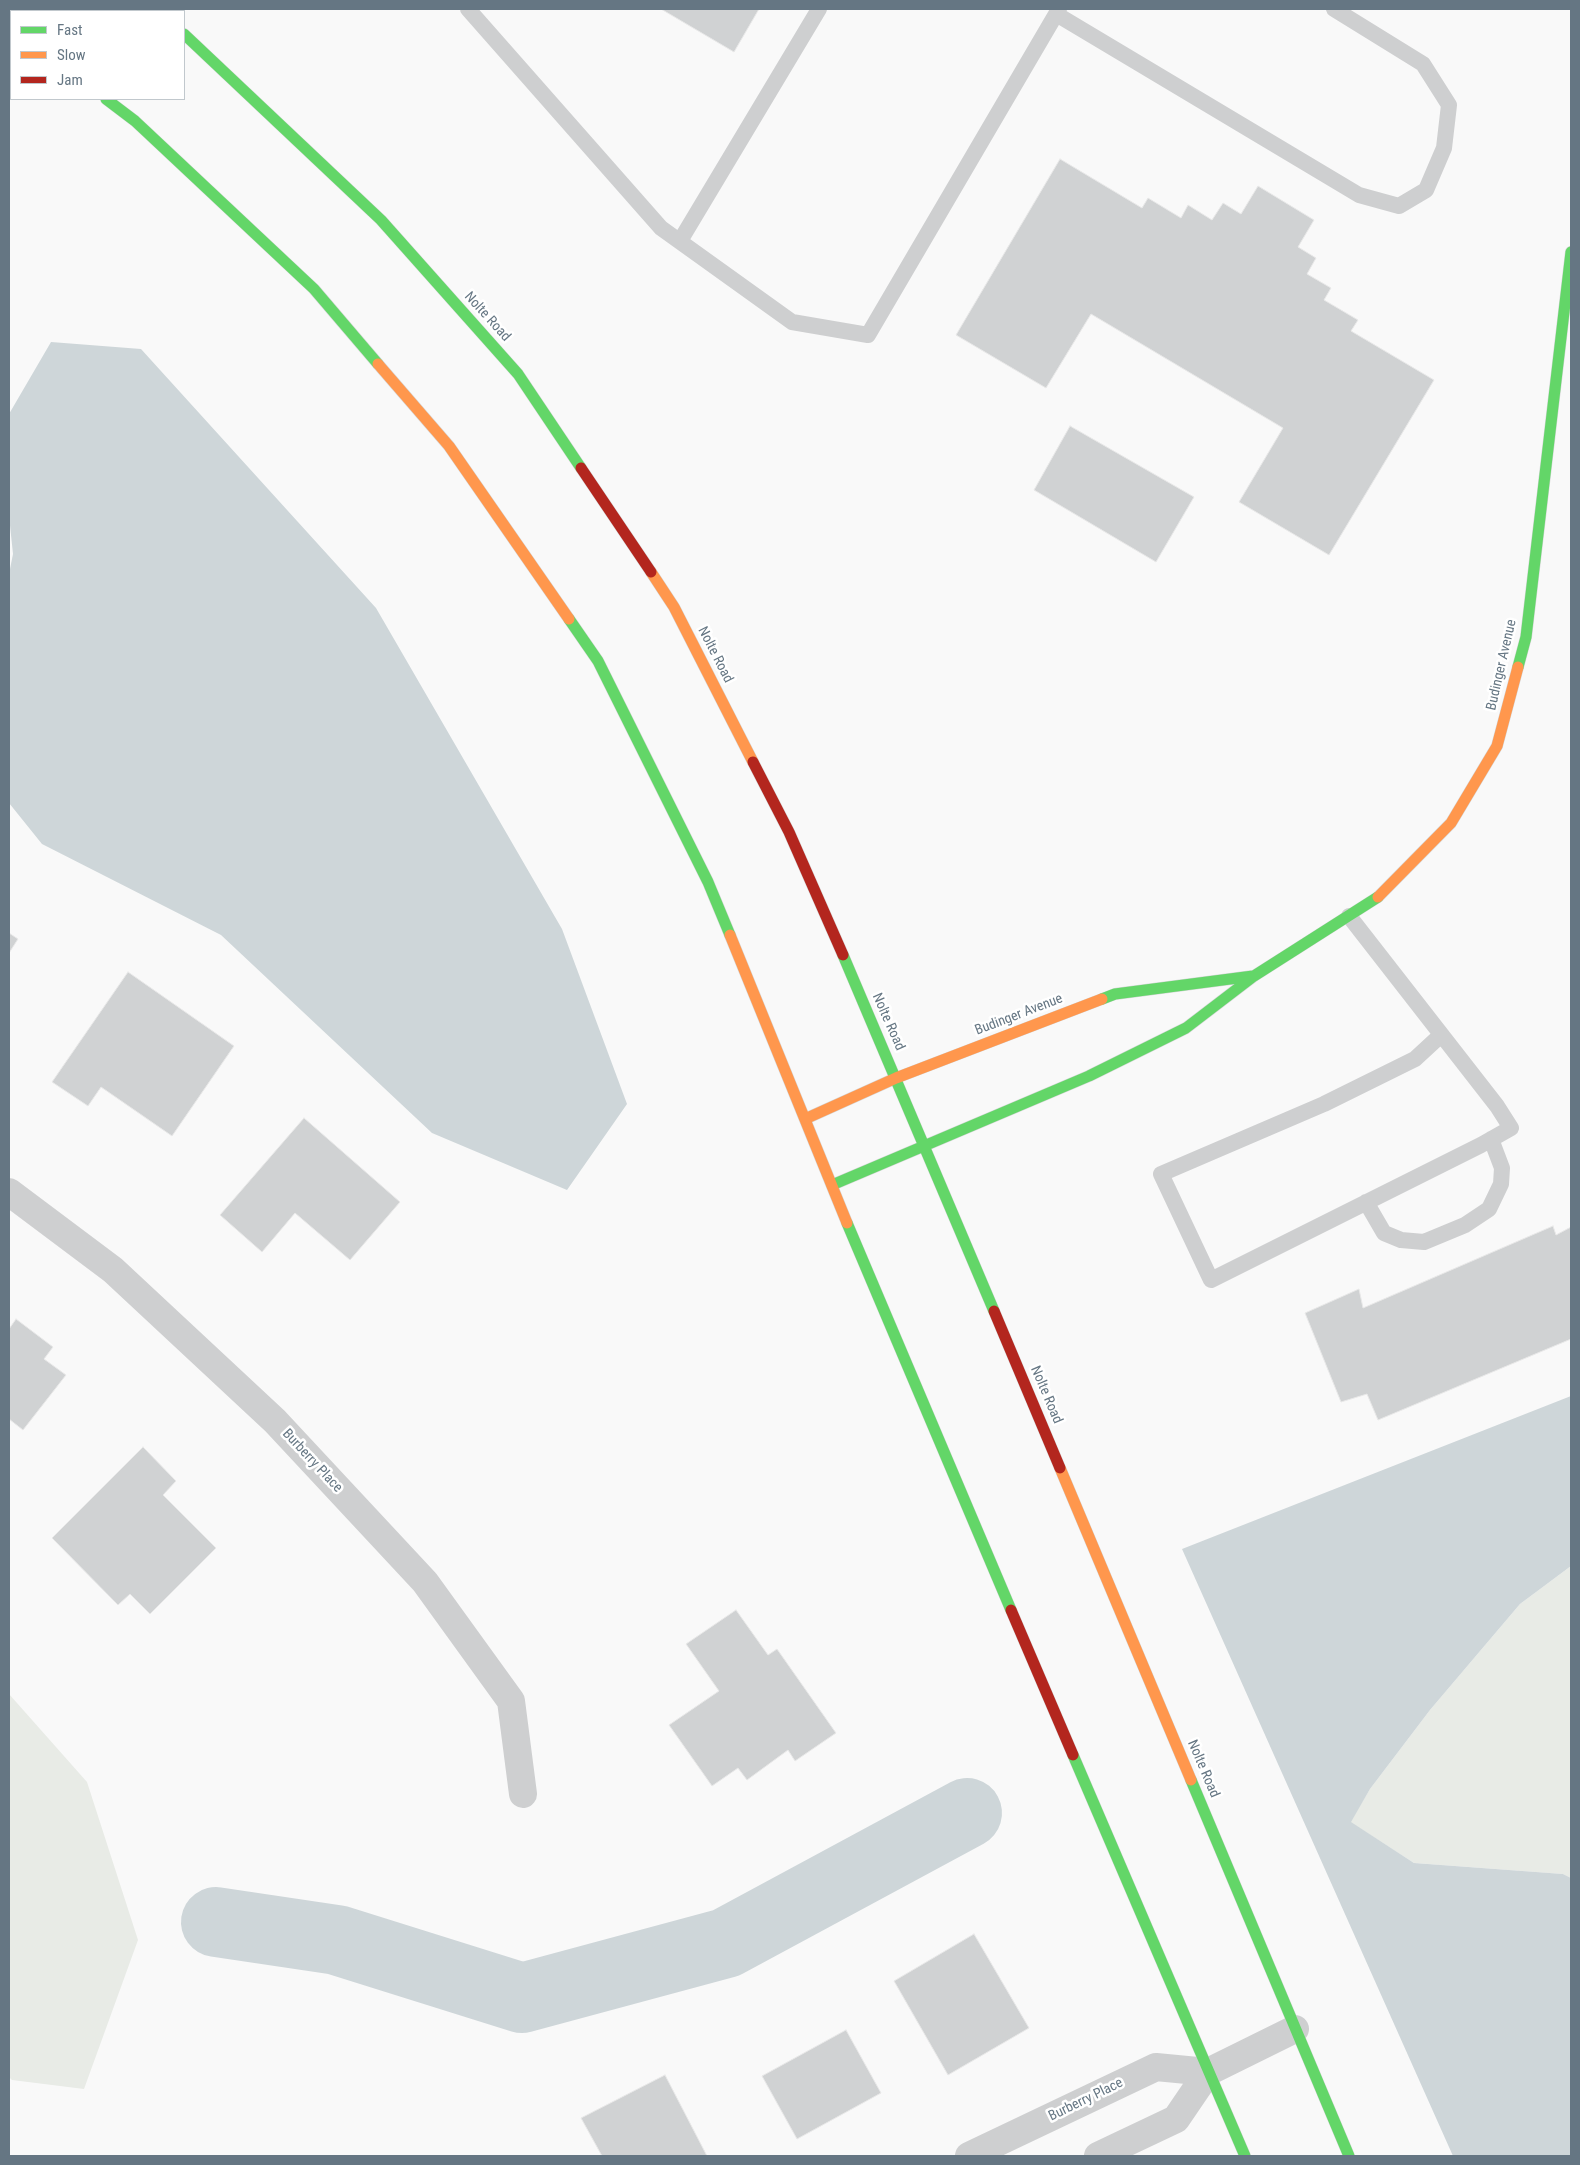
<!DOCTYPE html>
<html>
<head>
<meta charset="utf-8">
<style>
	body { margin:0 }
	#map { position:relative; width:1580px; height:2165px; overflow:hidden; background:#f9f9f9; font-family:"Roboto Condensed",sans-serif }
	canvas { display:block }
	.frame { position:absolute; inset:0; border:10px solid #657683; pointer-events:none }
	.legend { position:absolute; left:10px; top:10px; width:175px; height:90px; box-sizing:border-box; background:#fff; border:1px solid #c1c8cd; margin:0; padding:6px 9px; list-style:none; font-size:15px; color:#657683 }
	.legend li { display:flex; align-items:center; gap:10px; height:25px }
	.legend b { width:25px; border:1px solid #c1c8cd }
</style>
</head>
<body>
<div id="map">
<canvas width="1580" height="2165"></canvas>
<div class="frame"></div>
<ul class="legend">
<li><b style="height:6px;background:#63d668"></b>Fast</li>
<li><b style="height:6px;background:#ff974d"></b>Slow</li>
<li><b style="height:6px;background:#b3261e"></b>Jam</li>
</ul>
</div>
<script>
const c = document.querySelector('canvas').getContext('2d');
c.lineJoin = 'round';
function fillPath(path, color) { c.fillStyle = color; c.fill(path, 'evenodd'); }
const poly = rows => new Path2D(rows.map(r => 'M' + r).join(''));
function strokePath(path, color, width, dash) { c.strokeStyle = color; c.lineWidth = width; c.lineCap = dash ? 'butt' : 'round'; c.setLineDash(dash || []); c.stroke(path); }
function write(font, color, halo, rows, align = 'center') {
  c.font = font + ' "Roboto Condensed",sans-serif'; c.lineWidth = 5; c.setLineDash([]); c.textBaseline = 'middle'; c.strokeStyle = halo; c.fillStyle = color; for (const [text, x, y, turn = 0] of rows) {
    c.save(); c.translate(x, y); c.rotate((+turn || 0) * Math.PI / 180); c.textAlign = isNaN(turn) ? turn : align; if (halo) c.strokeText(text, 0, 0); c.fillText(text, 0, 0); c.restore();
  }
}
fillPath(poly([
	[1571,1566,1571,1878,1563,1874,1414,1863,1350,1822,1370,1789,1430,1710,1520,1604],
	[9,1694,87,1782,138,1940,84,2089,12,2080,9,2077]
]), '#e8ebe6');
fillPath(poly([
	[51,342,141,349,376,608,562,929,627,1104,567,1190,432,1133,221,935,42,844,9,803,9,574,13,554,9,516,9,414],
	[1571,1396,1571,1566,1520,1604,1430,1710,1370,1789,1351,1822,1414,1863,1563,1874,1571,1878,1571,2156,1453,2156,1182,1549]
]), '#ced6d9');
strokePath(poly([
	[216,1922,337,1940,522,1998,726,1943,967,1813]
]), '#ced6d9', 70);
const building = poly([
	[661,9,759,9,734,52,661,9],
	[1060,159,1142,208,1148,198,1181,218,1188,205,1212,220,1223,203,1241,214,1258,186,1314,220,1298,247,1316,258,1307,274,1331,288,1324,300,1358,320,1351,331,1434,380,1329,555,1239,502,1283,428,1091,314,1046,388,956,335,1060,159],
	[1070,426,1194,497,1156,562,1034,490,1070,426],
	[9,933,18,939,9,953,9,933],
	[128,972,234,1046,172,1136,101,1087,88,1106,52,1082,128,972],
	[304,1118,400,1202,350,1260,295,1213,262,1252,220,1215,304,1118],
	[1553,1226,1556,1235,1571,1227,1571,1339,1378,1420,1367,1394,1341,1402,1305,1313,1359,1289,1363,1308,1553,1226],
	[16,1319,53,1347,44,1359,66,1375,23,1430,9,1419,9,1329,16,1319],
	[143,1447,176,1481,163,1495,216,1548,150,1614,130,1594,118,1605,52,1538,143,1447],
	[736,1610,768,1655,777,1649,836,1733,795,1761,788,1750,747,1780,738,1768,712,1786,669,1725,719,1691,686,1644,736,1610],
	[974,1934,1029,2028,948,2075,894,1981,974,1934],
	[846,2030,881,2093,797,2139,762,2076,846,2030],
	[665,2075,707,2156,602,2156,581,2118,665,2075]
]);
fillPath(building, '#d0d2d3');
strokePath(building, '#e8e8e8', 1);
const fast = poly([
	[151,9,154,11],
	[9,24,11,26],
	[184,34,381,220,518,374,581,468],
	[106,99,135,121,314,289,378,364],
	[569,619,598,661,708,882,730,935],
	[1518,667,1526,637,1571,252],
	[843,955,994,1311],
	[1102,999,1115,994,1253,976],
	[832,1185,1089,1076,1186,1028,1254,976,1378,897],
	[847,1223,1011,1610],
	[1073,1755,1245,2156],
	[1191,1780,1349,2156]
]);
const slow = poly([
	[378,364,449,446,569,619],
	[651,572,674,607,753,762],
	[1378,897,1451,823,1497,746,1518,667],
	[730,935,847,1223],
	[805,1119,896,1078,1102,999],
	[1060,1468,1191,1780]
]);
const jam = poly([
	[581,468,651,572],
	[753,762,789,832,843,955],
	[994,1311,1060,1468],
	[1011,1610,1073,1755]
]);
strokePath(fast, '#d5d6d7', 12);
strokePath(slow, '#d5d6d7', 12);
strokePath(jam, '#d5d6d7', 12);
strokePath(poly([
	[468,9,661,228,792,322,868,335,1059,9],
	[1056,14,1359,195,1399,206,1426,190,1444,148,1449,105,1423,64,1334,9],
	[680,241,819,9],
	[1349,916,1497,1106,1511,1128,1481,1145,1211,1280,1161,1174,1324,1104,1415,1059,1441,1035],
	[1366,1202,1384,1233,1401,1240,1424,1242,1465,1225,1489,1209,1501,1184,1502,1168,1491,1139]
]), '#cecfd0', 16);
strokePath(poly([
	[9,1192,113,1270,275,1421,425,1582,511,1701,523,1794],
	[969,2156,1156,2067,1208,2072],
	[1098,2156,1176,2119,1208,2072,1295,2029]
]), '#cecfd0', 28);
strokePath(fast, '#63d668', 11);
strokePath(slow, '#ff974d', 11);
strokePath(jam, '#b3261e', 11);
write('14px', '#657683', '#fff', [
	["Nolte Road",487,317,48],
	["Nolte Road",715,655,63],
	["Budinger Avenue",1502,665,-77],
	["Budinger Avenue",1019,1015,-21],
	["Nolte Road",888,1022,66],
	["Nolte Road",1046,1395,67],
	["Burberry Place",312,1461,47],
	["Nolte Road",1203,1769,67],
	["Burberry Place",1086,2100,-26]
]);
</script>
</body>
</html>
